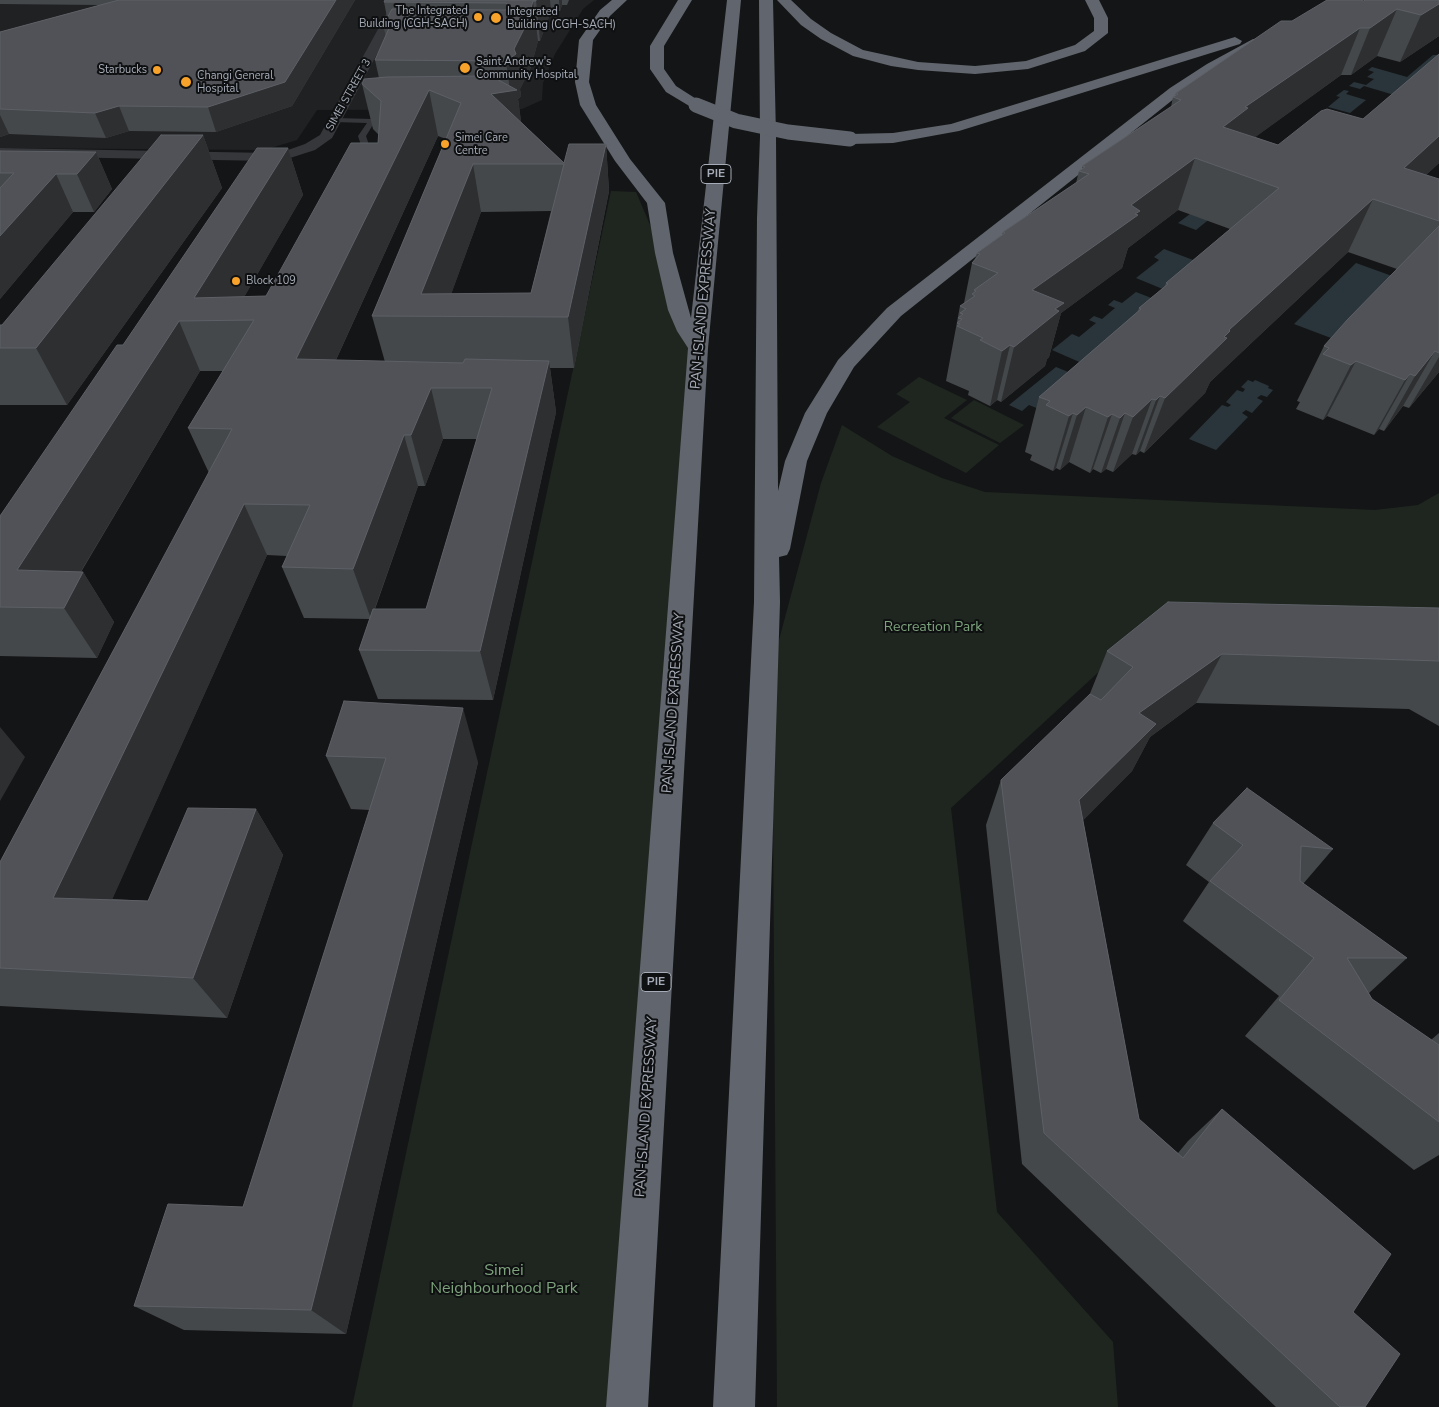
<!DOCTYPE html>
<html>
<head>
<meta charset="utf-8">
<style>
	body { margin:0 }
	canvas { display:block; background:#141516 }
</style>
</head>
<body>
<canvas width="1439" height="1407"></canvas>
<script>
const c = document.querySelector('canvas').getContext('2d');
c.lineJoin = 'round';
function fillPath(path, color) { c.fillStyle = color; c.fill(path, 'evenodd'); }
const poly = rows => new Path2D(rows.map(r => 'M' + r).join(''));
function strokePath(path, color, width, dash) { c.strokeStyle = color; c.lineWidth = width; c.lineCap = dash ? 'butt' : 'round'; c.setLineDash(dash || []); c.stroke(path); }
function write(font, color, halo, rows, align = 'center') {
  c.font = font + ' "Nunito Sans",sans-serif'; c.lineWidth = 4; c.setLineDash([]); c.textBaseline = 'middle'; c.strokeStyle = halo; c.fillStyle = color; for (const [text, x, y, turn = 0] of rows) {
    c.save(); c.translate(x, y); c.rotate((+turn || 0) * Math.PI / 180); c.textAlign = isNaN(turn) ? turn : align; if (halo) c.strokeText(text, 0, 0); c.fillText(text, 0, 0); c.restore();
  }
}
fillPath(poly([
	[0,0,594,0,583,9,555,54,543,83,542,100,522,109,317,110,297,140,264,150,0,148]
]), '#202123');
fillPath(poly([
	[611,191,636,192,662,253,696,348,616,1407,352,1407],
	[919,377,967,400,944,418,999,445,966,473,877,427,910,402,896,394],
	[974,400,1024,425,1000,443,951,418],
	[842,425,892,456,942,478,985,492,1375,510,1418,505,1439,493,1439,658,1116,656,951,808,997,1212,1113,1342,1118,1407,777,1407,772,666,821,483]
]), '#1e261f');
fillPath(poly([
	[1433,55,1439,55,1401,97,1364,86,1360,89,1349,86,1354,82,1366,85,1374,79,1367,77,1374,72,1368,70,1372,67,1407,77],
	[1344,90,1349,91,1346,94,1366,100,1350,113,1328,107,1340,97,1336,96],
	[1198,208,1212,217,1196,230,1178,223],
	[1164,249,1209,266,1170,292,1136,278,1159,260,1154,257],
	[1356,263,1392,276,1331,338,1294,324],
	[1136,292,1159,301,1084,364,1052,350,1072,334,1079,337,1096,323,1089,320,1094,316,1102,319,1115,308,1108,305,1114,300,1122,303],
	[1056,367,1078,376,1039,409,1029,405,1022,411,1009,405],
	[1248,380,1253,382,1255,380,1269,386,1268,388,1273,390,1267,397,1261,395,1257,398,1263,401,1252,413,1246,410,1242,413,1248,417,1216,450,1189,439,1222,405,1228,407,1231,405,1226,402,1237,390,1243,392,1245,389,1241,387]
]), '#2a353b');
fillPath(poly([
	[388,117,391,117,391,121,374,123,366,136,369,145,365,147,361,145,358,136,367,123,335,122,331,120,335,118,372,119,388,117]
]), '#35373b');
fillPath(poly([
	[394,0,406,0,332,138,315,150,290,158,269,161,0,156,0,148,269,153,288,150,305,144,320,135,394,0]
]), '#35373b');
fillPath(poly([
	[612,0,627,0,610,16,593,40,589,82,596,105,630,159,665,203,673,253,691,318,727,0,741,0,708,348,648,1407,606,1407,688,348,677,331,668,310,655,253,647,203,615,161,580,105,575,82,579,40,600,10,612,0],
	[678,0,692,0,664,46,664,69,676,86,701,102,704,105,696,110,666,92,650,69,650,46,678,0],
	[759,0,773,0,776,137,778,491,785,461,805,413,838,360,887,308,1170,88,1207,64,1253,39,1263,39,1265,42,1180,94,901,316,854,367,827,413,807,461,790,549,787,555,779,557,780,602,755,1407,713,1407,754,602,757,218,760,137,759,0],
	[777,0,791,0,811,19,831,33,863,50,918,62,975,66,1026,61,1075,45,1094,31,1094,18,1085,0,1099,0,1108,18,1108,33,1085,51,1028,69,975,74,918,70,891,66,853,56,821,39,801,25,777,0],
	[1235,37,1242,41,1240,44,959,131,893,143,850,144,842,139,850,134,893,133,951,124,1235,37]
]), '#61656d');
strokePath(poly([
	[696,105,736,121,788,132,850,139]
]), '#61656d', 15);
fillPath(poly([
	[0,0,355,0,292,106,216,132,129,131,106,138,9,134,0,137,0,32,100,5,0,4],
	[385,0,569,0,567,5,562,5,560,11,551,11,540,41,538,41,531,67,520,89,521,96,518,99,521,122,564,163,606,144,609,191,574,368,550,368,556,412,493,700,378,699,359,650,370,619,304,618,282,567,287,556,267,555,112,899,148,901,256,809,283,855,227,1018,0,1006,0,862,209,473,188,428,223,371,200,371,81,572,83,572,114,622,97,658,0,656,0,516,123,345,288,148,303,195,244,297,266,296,378,143,379,135,373,129,362,84,379,78,375,60,386,36,383,26,387,17,384,2],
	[438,136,446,139,372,316,385,362,336,360],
	[551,211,531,293,451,294,481,212],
	[443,439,477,439,426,609,375,609,418,486,425,486],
	[1439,0,1439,36,1400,62,1377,56,1351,75,1341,75,1255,137,1278,145,1363,119,1439,54,1439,163,1426,175,1439,179,1439,372,1409,408,1403,406,1384,431,1379,429,1374,435,1327,416,1323,420,1296,409,1300,402,1297,401,1324,346,1397,269,1348,252,1210,382,1205,393,1144,453,1140,451,1136,455,1132,454,1113,472,1106,469,1101,473,1093,469,1090,473,1069,462,1060,470,1056,468,1053,471,1030,460,1032,455,1025,452,1039,397,1137,312,1139,308,1164,287,1166,283,1230,229,1178,210,1128,248,1122,268,1061,313,1049,357,1047,359,1045,366,1001,402,997,400,990,406,968,395,969,391,946,381,960,306,964,303,972,263,975,259,977,253,1002,235,1003,232,1076,183,1079,171,1082,169,1082,166,1171,107,1173,97,1175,97,1176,93,1292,21,1364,1],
	[203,135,222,188,67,405,0,405,0,325,2,325],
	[0,151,96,152,112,189,94,212,73,212,0,299],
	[1439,608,1439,726,1409,709,1196,703,1150,737,1132,771,1083,820,1139,1119,1178,1153,1188,1141,1222,1109,1353,1312,1365,1407,1276,1407,1022,1164,986,825,1001,780,1089,696,1107,651],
	[344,701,478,762,346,1334,184,1330,134,1306,243,1207,370,810,351,809,326,756],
	[1213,823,1333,849,1303,884,1407,958,1369,993,1372,999,1431,1040,1439,1033,1439,1155,1414,1170,1245,1036,1279,996,1183,921,1209,882,1186,865]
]), '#45484b');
fillPath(poly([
	[336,0,355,0,292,106,216,132,208,107],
	[536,0,550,0,551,11,540,41],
	[559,0,562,0,562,5,560,11],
	[533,1,538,41,531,67,520,89,521,96,518,99,523,135,491,94,510,91,506,61,514,49],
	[1439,4,1439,36,1400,62,1421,15],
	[1397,9,1377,56,1351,75,1370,28],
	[1360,28,1341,75,1232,154,1223,127,1245,107],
	[429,90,438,136,313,410,296,359],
	[119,106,129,131,106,138,95,113],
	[0,115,9,134,0,137],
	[203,135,222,188,67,405,36,348],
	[1439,136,1439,163,1393,206,1404,168],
	[606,144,609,191,574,368,568,317],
	[288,148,303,195,231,320,194,298],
	[96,152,112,189,94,212,77,174],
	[1195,158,1178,210,1128,248,1122,268,1061,313,1049,357,1047,359,1045,366,1001,402,1014,347,1032,290,1131,205],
	[473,164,481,212,443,317,421,294],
	[56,174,73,212,0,299,0,236],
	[1373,199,1348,252,1210,382,1205,393,1144,453,1165,398,1229,330],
	[179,321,200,371,59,608,17,570],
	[1010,345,997,400,990,406,1002,351],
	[1435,351,1403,406,1384,431,1415,376],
	[1439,357,1439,372,1409,408],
	[549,361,556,412,493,700,480,651],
	[1356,361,1327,416,1323,420,1351,365],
	[1410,374,1379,429,1374,435,1405,380],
	[431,388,443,439,425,486,411,435],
	[1160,396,1140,451,1136,455,1156,400],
	[1152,399,1132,454,1113,472,1133,417],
	[1086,407,1069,462,1060,470,1077,415],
	[1073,413,1056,468,1053,471,1069,416],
	[1125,413,1106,469,1101,473,1120,418],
	[1112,414,1093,469,1090,473,1108,417],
	[404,435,418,486,371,619,353,569],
	[244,504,267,555,94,940,53,898],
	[83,572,114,622,97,658,64,608],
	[1222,654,1196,703,1150,737,1132,771,1059,845,1079,800,1139,713],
	[463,708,478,762,346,1334,311,1310],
	[0,727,25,757,0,801],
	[256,809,283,855,227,1018,193,978]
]), '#2d2f31');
const building = poly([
	[119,0,336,0,285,82,208,107,119,106,95,113,0,109,0,32,119,0],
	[385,0,536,0,536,1,533,1,526,25,514,49,516,54,506,61,375,60,390,26,383,26,392,9,505,10,510,7,506,3,384,2,385,0],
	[1327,0,1360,0,1364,1,1365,0,1439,0,1439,4,1421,15,1397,9,1370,28,1360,28,1245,107,1248,108,1223,127,1278,145,1321,111,1327,109,1363,119,1439,54,1439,136,1404,168,1439,179,1439,221,1373,199,1229,330,1230,331,1224,337,1227,338,1165,398,1160,396,1156,400,1152,399,1133,417,1125,413,1120,418,1112,414,1108,417,1086,407,1077,415,1073,413,1069,416,1046,405,1050,401,1039,397,1141,309,1139,308,1168,284,1166,283,1279,188,1195,158,1131,205,1140,211,1135,214,1138,215,1032,290,1064,303,1055,309,1059,311,1014,347,1010,345,1002,351,980,340,983,338,957,326,960,324,957,323,962,319,958,318,963,314,960,313,966,309,960,306,975,296,972,294,976,291,974,290,998,273,972,263,980,254,977,253,1005,233,1003,232,1089,174,1079,171,1085,167,1082,166,1181,100,1173,97,1178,94,1176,93,1281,21,1292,21,1327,0],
	[491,76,517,90,491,94,564,163,569,144,606,144,568,317,372,316,461,103,429,90,296,359,463,363,465,359,549,361,480,651,359,650,373,609,426,609,492,388,431,388,411,435,404,435,353,569,282,567,310,505,244,504,53,898,148,901,188,808,256,809,193,978,0,968,0,862,232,429,188,428,254,320,179,321,17,570,83,572,64,608,0,607,0,516,117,345,123,345,257,148,288,148,194,298,266,296,351,143,378,143,381,101,362,84,364,79,387,77,491,76],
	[473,164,564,164,531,293,421,294,473,164],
	[161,135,203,135,36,348,0,348,0,325,2,325,161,135],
	[0,151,96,152,77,174,56,174,0,236,0,188,14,173,0,173,0,151],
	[1439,226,1439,353,1435,351,1415,376,1410,374,1405,380,1356,361,1351,365,1323,354,1329,348,1324,346,1348,319,1439,226],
	[1168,602,1439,608,1439,661,1222,654,1139,713,1156,724,1079,800,1139,1119,1183,1158,1222,1109,1391,1254,1353,1312,1400,1354,1365,1407,1340,1407,1044,1133,1001,780,1090,694,1101,700,1133,667,1107,651,1168,602],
	[344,701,463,708,311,1310,134,1306,168,1204,243,1207,386,758,326,756,344,701],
	[1247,788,1333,849,1301,846,1300,881,1407,958,1347,958,1372,999,1439,1045,1439,1122,1279,1000,1314,958,1210,881,1243,845,1213,823,1247,788]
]);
fillPath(building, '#505257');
strokePath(building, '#5d6066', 1);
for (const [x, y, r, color] of [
	[478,17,5,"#f7a22b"],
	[496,18,6,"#f7a22b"],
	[465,68,6,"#f7a22b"],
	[157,70,5,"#f7a22b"],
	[186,82,6,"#f7a22b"],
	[445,144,5,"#f7a22b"],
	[236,281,5,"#f7a22b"]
]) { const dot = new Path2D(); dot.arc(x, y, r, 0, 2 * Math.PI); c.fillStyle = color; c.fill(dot); strokePath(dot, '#0f1011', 2); }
write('11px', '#a6acb7', '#0f1011', [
	["The Integrated",468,11,"right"],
	["Building (CGH-SACH)",468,24,"right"],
	["Integrated",507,12],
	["Building (CGH-SACH)",507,25],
	["Saint Andrew's",476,62],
	["Community Hospital",476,75],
	["Starbucks",147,70,"right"],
	["Changi General",197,76],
	["Hospital",197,89],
	["Simei Care",455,138],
	["Centre",455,151],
	["Block 109",246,281]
], 'left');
write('11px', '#a6acb7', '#0f1011', [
	["SIMEI STREET 3",349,95,-61]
]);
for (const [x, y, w] of [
	[716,174,30],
	[656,982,30]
]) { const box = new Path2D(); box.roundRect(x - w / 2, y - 9.5, w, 19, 4); c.fillStyle = '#0f1011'; c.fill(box); strokePath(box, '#a6acb7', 1); }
write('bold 12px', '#a6acb7', null, [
	["PIE",716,174],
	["PIE",656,982]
]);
write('14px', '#a6acb7', '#0f1011', [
	["PAN-ISLAND EXPRESSWAY",704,299,-85],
	["PAN-ISLAND EXPRESSWAY",674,703,-86],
	["PAN-ISLAND EXPRESSWAY",647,1107,-86]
]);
write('14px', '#7da37c', '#0f1011', [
	["Recreation Park",933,628]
]);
write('16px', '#7da37c', '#0f1011', [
	["Simei",504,1271],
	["Neighbourhood Park",504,1289]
]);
</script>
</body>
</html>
